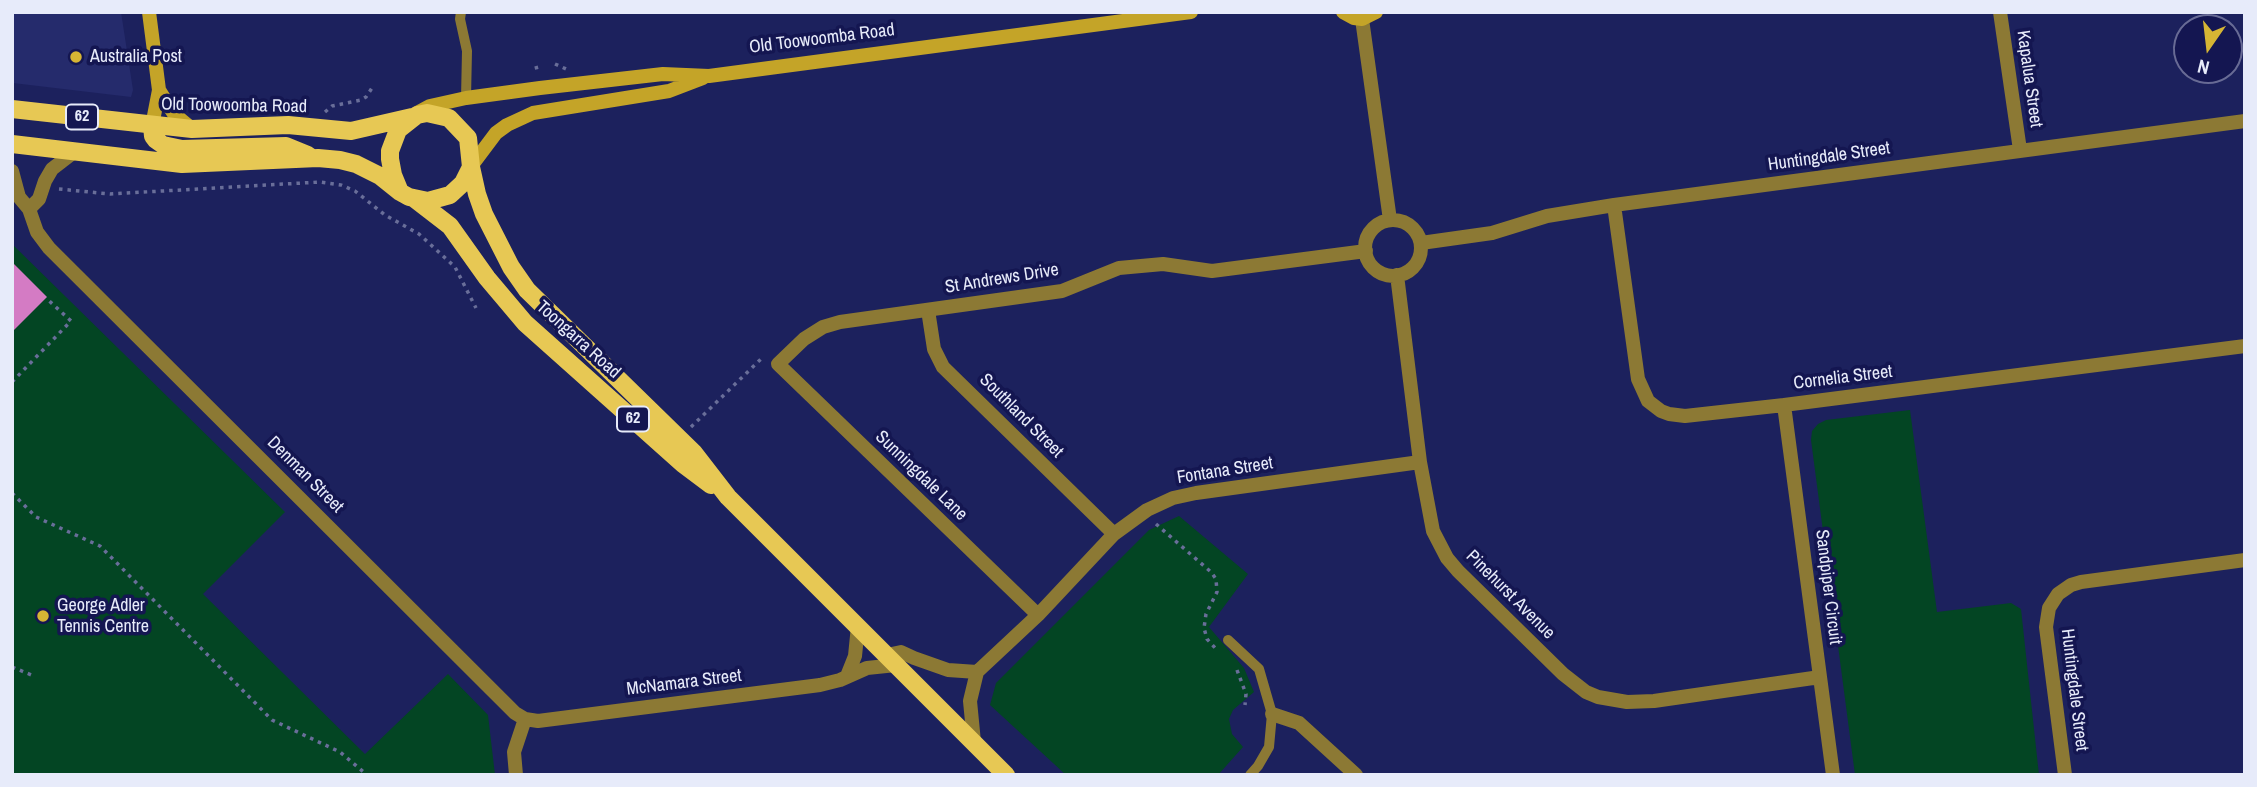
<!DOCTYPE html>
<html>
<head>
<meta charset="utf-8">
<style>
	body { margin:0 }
	#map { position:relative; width:2257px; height:787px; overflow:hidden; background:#1c215d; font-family:"Archivo Narrow",sans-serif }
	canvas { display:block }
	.frame { position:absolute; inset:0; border:14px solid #e7ebfa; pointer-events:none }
	.north { position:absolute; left:2173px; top:14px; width:70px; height:70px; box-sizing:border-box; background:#141651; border:2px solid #686b95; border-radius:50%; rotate:194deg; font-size:19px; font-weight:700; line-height:28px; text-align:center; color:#e7ebfa }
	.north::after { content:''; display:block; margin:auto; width:24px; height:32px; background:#d6b534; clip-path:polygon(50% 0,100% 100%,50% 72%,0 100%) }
</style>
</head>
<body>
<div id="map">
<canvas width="2257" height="787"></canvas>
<div class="frame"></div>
<div class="north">N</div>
</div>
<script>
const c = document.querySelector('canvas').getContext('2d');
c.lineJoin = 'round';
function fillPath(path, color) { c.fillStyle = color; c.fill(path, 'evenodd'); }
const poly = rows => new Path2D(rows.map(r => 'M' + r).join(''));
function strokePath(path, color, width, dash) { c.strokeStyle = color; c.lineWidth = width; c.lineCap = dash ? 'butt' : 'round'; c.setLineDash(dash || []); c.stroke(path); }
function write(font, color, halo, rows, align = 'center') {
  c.font = font + ' "Archivo Narrow",sans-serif'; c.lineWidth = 7; c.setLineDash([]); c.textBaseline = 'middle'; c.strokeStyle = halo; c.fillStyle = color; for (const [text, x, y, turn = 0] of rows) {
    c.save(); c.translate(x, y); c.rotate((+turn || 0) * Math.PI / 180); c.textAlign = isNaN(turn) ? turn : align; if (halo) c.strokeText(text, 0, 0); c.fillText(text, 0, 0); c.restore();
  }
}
fillPath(poly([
	[12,12,121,12,133,90,131,97,13,83]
]), '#252b6c');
fillPath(poly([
	[12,244,285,512,203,594,365,754,448,674,488,715,495,775,12,775],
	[1910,410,1937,612,2011,603,2021,609,2039,775,1855,775,1811,440,1812,431,1818,424,1826,420],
	[1179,516,1248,574,1209,627,1244,668,1254,692,1233,710,1229,719,1232,734,1243,747,1218,775,1066,775,990,705,996,683,1149,530]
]), '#034523');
fillPath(poly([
	[12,262,47,297,12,332]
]), '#d47bc4');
strokePath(poly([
	[555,64,566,69],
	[536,66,538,74],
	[325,112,332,106,361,100,366,97,372,88],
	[59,189,110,194,320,182,341,185,355,191,385,215,419,234,455,267,476,308],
	[12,382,71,321,46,298],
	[691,427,763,357],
	[12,493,36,517,100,546,272,720,340,752,367,775],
	[1156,524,1211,572,1216,579,1217,592,1206,614,1204,628,1207,639,1217,650],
	[12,667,34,676],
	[1237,670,1246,694,1245,705]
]), '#696e99', 3.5, [3.5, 5]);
strokePath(poly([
	[461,12,460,19,467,51,466,98],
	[1228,640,1259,669,1272,714,1269,747,1258,766,1250,775]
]), '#8c7934', 10);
strokePath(poly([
	[2000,12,2020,150],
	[1362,19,1390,220],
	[12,171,19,197,29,209,37,232,49,248,515,713,525,719,538,721,820,685,840,680,867,668,896,665],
	[1614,205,1638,379,1648,401,1661,411,1669,414,1685,416,1784,405,2245,346],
	[29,209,39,199,45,181,52,169,74,152],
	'1365 248a28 28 0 1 1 56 0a28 28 0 1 1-56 0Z',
	[1421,243,1492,233,1547,216,1614,205,2245,121],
	[1397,275,1420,462,1433,531,1447,558,1458,571,1563,674,1586,692,1598,697,1627,702,1654,701,1820,677],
	[928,310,934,349,943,367,1114,534],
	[1784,405,1833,775],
	[1038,615,778,364,804,339,823,327,840,322,1062,291,1119,268,1163,264,1212,271,1366,251],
	[887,655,901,652,914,658,948,670,977,672],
	[847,676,855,656,858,626],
	[1272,714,1299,723,1356,775],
	[974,742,970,701,977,672,1038,615,1114,534,1147,510,1173,498,1196,493,1420,462],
	[516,775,514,752,525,719],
	[2065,775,2046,627,2049,608,2058,594,2071,585,2081,582,2245,560]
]), '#8c7934', 14);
strokePath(poly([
	[149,12,159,90,152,126],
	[1343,12,1354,18,1362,19,1376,12],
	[159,90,174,114,192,129],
	[417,113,430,106,466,98,540,88,663,74,709,76,1191,12],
	[472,165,496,133,507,125,533,113,669,91,703,78]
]), '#c4a428', 14);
strokePath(poly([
	[12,109,192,129,288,125,351,131,412,117],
	[152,126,153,136,156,140,163,145,182,149,286,146,308,155],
	[12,144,182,164,318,158,340,160,356,164,380,176,400,192,409,197,428,201,450,195,463,183,471,167,468,138,449,118,427,113,417,115,398,130,390,151,390,159,393,175,400,192],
	[471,167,477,194,484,214,511,267,527,290,694,453,728,497,1006,775],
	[415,199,450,226,487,278,525,323,683,464,711,485]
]), '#e7c854', 18);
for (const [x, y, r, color] of [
	[76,57,7,"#d6b534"],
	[43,616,7,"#d6b534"]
]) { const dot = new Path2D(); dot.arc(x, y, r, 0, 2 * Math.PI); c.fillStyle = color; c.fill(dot); strokePath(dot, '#141651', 2.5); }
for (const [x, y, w] of [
	[82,117,32],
	[633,419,32]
]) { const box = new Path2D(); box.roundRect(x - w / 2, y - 12.5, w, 25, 5); c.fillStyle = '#141651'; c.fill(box); strokePath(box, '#e7ebfa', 2); }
write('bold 16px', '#e7ebfa', null, [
	["62",82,117],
	["62",633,419]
]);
write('18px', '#e7ebfa', '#141651', [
	["Old Toowoomba Road",822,39,-7],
	["Kapalua Street",2029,79,82],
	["Old Toowoomba Road",234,106,1],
	["Huntingdale Street",1829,157,-8],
	["St Andrews Drive",1002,279,-9],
	["Toongarra Road",578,340,42],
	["Cornelia Street",1843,378,-7],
	["Southland Street",1021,416,45],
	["Fontana Street",1225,471,-9],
	["Denman Street",305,475,45],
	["Sunningdale Lane",921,476,44],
	["Sandpiper Circuit",1828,587,83],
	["Pinehurst Avenue",1510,595,45],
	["McNamara Street",684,683,-7],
	["Huntingdale Street",2074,690,83]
]);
write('18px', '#e7ebfa', '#141651', [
	["Australia Post",90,57],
	["George Adler",57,606],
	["Tennis Centre",57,627]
], 'left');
</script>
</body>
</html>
